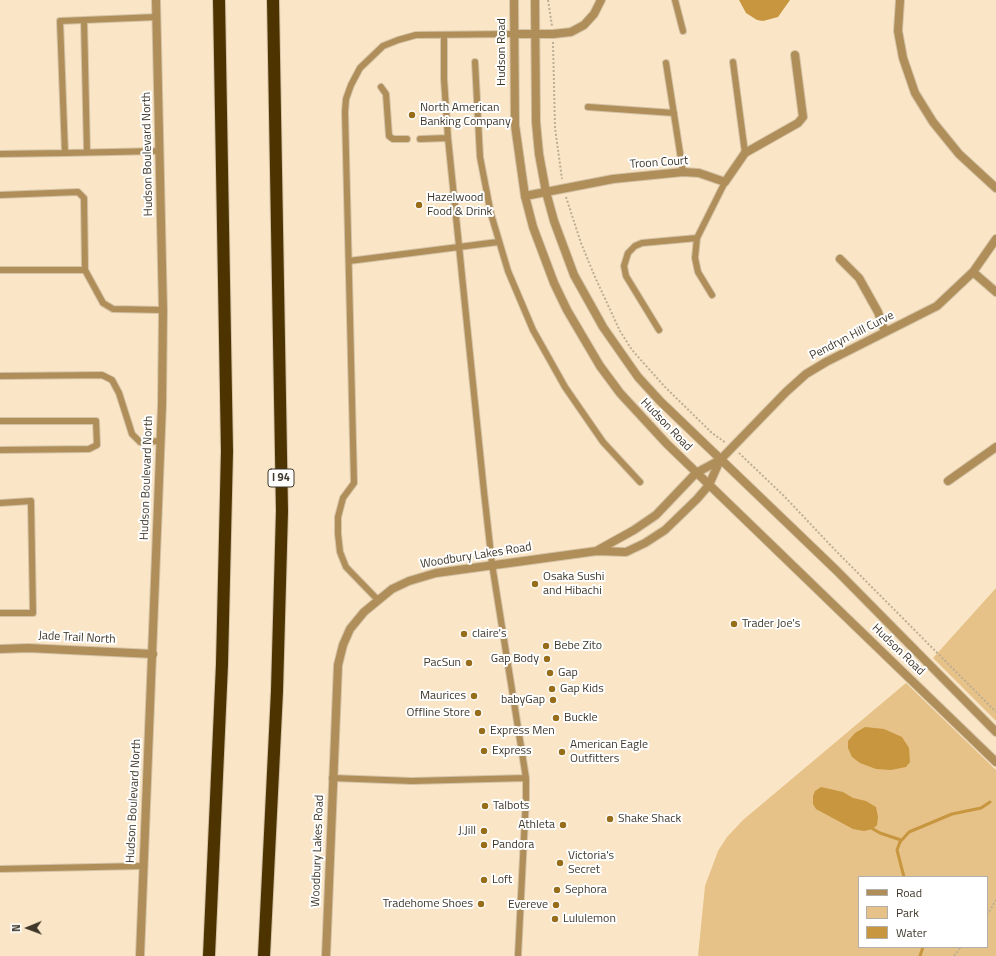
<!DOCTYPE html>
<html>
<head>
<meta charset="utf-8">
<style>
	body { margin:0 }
	#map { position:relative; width:996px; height:956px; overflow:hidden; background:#fae6c6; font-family:"Titillium Web",sans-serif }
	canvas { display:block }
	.legend { position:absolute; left:858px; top:876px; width:130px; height:72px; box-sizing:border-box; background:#fff; border:1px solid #b2afaa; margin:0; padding:5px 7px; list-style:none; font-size:12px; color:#3f382b }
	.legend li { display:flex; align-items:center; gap:8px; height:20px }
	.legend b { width:20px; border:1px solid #b2afaa }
	.north { position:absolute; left:8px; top:908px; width:40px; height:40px; -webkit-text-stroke:3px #fff; paint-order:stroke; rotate:269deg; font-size:11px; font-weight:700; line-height:16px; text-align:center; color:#3f382b }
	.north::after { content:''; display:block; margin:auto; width:14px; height:18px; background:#3f382b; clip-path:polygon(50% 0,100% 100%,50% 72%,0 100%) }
</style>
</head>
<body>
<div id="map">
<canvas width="996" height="956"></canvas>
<ul class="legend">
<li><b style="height:5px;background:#af8e59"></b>Road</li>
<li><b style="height:11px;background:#e6c289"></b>Park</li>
<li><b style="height:11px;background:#c7963e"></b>Water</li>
</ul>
<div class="north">N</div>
</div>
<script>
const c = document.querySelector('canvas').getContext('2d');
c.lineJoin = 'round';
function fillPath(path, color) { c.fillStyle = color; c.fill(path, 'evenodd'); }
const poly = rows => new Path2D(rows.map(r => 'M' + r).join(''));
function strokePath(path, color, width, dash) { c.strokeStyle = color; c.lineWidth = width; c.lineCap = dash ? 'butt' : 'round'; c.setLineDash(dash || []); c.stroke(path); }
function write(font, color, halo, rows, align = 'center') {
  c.font = font + ' "Titillium Web",sans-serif'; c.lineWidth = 4; c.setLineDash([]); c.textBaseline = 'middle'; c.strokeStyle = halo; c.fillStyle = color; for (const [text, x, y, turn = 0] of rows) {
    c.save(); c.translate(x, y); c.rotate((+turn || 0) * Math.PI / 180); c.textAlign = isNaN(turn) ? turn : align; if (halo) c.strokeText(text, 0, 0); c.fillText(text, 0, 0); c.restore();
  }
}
fillPath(poly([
	[996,588,996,721,933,658],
	[906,683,996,770,996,956,698,956,705,886,718,851,727,837,743,820],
	[859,877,987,877,987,947,859,947]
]), '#e6c289');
fillPath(poly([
	[739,0,790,0,778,17,763,21,757,20,746,13],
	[865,727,884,729,902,737,909,748,910,762,906,767,891,770,876,769,860,763,852,757,848,748,848,741,855,733],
	[821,787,843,792,853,798,866,801,876,807,878,817,877,825,873,829,864,831,853,829,816,809,813,804,813,796,815,791]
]), '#c7963e');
strokePath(poly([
	[873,829,880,833,901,840],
	[904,877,897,850,900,842,909,832,952,814,981,808,990,802],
	[920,956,923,947]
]), '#c7963e', 3);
const service = poly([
	[675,0,683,31],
	[157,17,60,21,65,153,160,151],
	[84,20,87,152],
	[444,35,444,79,448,138,484,492,492,564,526,778,526,798,518,956],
	[475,62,480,157,491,214,508,271,533,330,565,387,603,442,640,482],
	[733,62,745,153],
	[666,63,683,172],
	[381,87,386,94,389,136,393,139,407,139],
	[588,107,674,113],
	[420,139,448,138],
	[0,154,65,153],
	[0,195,78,192,84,198,85,270],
	[349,261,498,242],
	[0,270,85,270,103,303,113,309,163,310],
	[712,295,698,272,695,258,697,238,725,182],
	[659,330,626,276,624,266,628,253,635,246,642,243,697,238],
	[0,376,102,375,112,380,119,393,132,434,140,442,161,441],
	[0,421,96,421,97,445,89,449,0,450],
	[0,503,31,501,33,613,0,613],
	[377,599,346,567,340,552,338,534,338,517,343,498,354,483,345,112,346,99,351,85,360,68,383,46,398,40,416,35,514,34],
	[332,778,412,781,526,778],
	[0,869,143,866]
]);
const minor = poly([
	[900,0,898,31,903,58,915,93,933,122,959,154,996,188],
	[514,34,553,34,571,32,584,25,594,14,601,0],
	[525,196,613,179,683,172,699,173,725,182,745,153,798,123,803,117,795,55],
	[840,259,859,278,878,312,885,332],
	[973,272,996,292],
	[720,460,786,392,806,374,826,362,937,306,973,272,996,239],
	[948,481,996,447],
	[0,649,28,648,153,654]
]);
const tertiary = poly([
	[514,0,515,125,525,196,533,227,554,283,567,310,600,366,620,393,667,444,996,762],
	[535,0,536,122,539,154,546,192,554,221,574,275,603,327,638,377,660,401,836,570,996,732],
	[598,550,634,530,656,515,696,473,720,460],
	[140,956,162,405,163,310,156,0],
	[326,956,338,665,343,645,350,629,364,612,392,589,409,581,436,573,597,551,626,552,645,543,665,530,697,499,709,485,720,460]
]);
const motorway = poly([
	[209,956,222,664,227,451,219,0],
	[264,956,277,691,282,511,273,0]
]);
strokePath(service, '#d5c3a7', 8);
strokePath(minor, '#d5c3a7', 10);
strokePath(tertiary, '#d5c3a7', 10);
strokePath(motorway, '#d5c3a7', 14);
strokePath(poly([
	[548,0,552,26],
	[553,42,555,128,562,179],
	[566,197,581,243,595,277,620,331,632,350,665,387,712,433,726,443],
	[739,453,784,496,836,551,996,712],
	[987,915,996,900],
	[954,956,961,947]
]), '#bdad93', 2, [2, 2]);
strokePath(service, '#af8e59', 6);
strokePath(minor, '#af8e59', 8);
strokePath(tertiary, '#af8e59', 8);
strokePath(motorway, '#4c3300', 12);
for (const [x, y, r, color] of [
	[412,115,4,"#986d1a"],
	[419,205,4,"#986d1a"],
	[535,584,4,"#986d1a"],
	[734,624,4,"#986d1a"],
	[464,634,4,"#986d1a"],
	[546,646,4,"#986d1a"],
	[547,659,4,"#986d1a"],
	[469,663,4,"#986d1a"],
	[550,673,4,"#986d1a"],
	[552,689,4,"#986d1a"],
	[474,696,4,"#986d1a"],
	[553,700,4,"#986d1a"],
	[478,713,4,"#986d1a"],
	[556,718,4,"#986d1a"],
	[482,731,4,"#986d1a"],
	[484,751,4,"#986d1a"],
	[562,752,4,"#986d1a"],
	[485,806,4,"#986d1a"],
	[610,819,4,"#986d1a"],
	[563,825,4,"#986d1a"],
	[484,831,4,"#986d1a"],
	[484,845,4,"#986d1a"],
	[560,863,4,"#986d1a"],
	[484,880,4,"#986d1a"],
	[557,890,4,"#986d1a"],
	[481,904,4,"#986d1a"],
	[556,905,4,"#986d1a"],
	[555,919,4,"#986d1a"]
]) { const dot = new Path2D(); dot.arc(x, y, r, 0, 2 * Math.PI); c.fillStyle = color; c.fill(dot); strokePath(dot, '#fff', 1.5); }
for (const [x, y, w] of [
	[281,478,26]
]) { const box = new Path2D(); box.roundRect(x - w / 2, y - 9, w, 18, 3); c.fillStyle = '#fff'; c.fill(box); strokePath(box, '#3f382b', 1); }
write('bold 11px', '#3f382b', null, [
	["I 94",281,478]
]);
write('12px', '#3f382b', '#fff', [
	["Hudson Road",502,52,-90],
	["Hudson Boulevard North",148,154,-91],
	["Troon Court",659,163,-4],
	["Pendryn Hill Curve",852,336,-27],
	["Hudson Road",666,425,46],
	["Hudson Boulevard North",147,478,-88],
	["Woodbury Lakes Road",476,556,-9],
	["Jade Trail North",77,638,3],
	["Hudson Road",898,650,44],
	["Hudson Boulevard North",134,801,-87],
	["Woodbury Lakes Road",318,851,-88]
]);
write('12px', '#3f382b', '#fff', [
	["North American",420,108],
	["Banking Company",420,122],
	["Hazelwood",427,198],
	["Food & Drink",427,212],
	["Osaka Sushi",543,577],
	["and Hibachi",543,591],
	["Trader Joe's",742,624],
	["claire's",472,634],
	["Bebe Zito",554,646],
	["Gap Body",539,659,"right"],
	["PacSun",461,663,"right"],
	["Gap",558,673],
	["Gap Kids",560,689],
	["Maurices",466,696,"right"],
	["babyGap",545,700,"right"],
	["Offline Store",470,713,"right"],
	["Buckle",564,718],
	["Express Men",490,731],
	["American Eagle",570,745],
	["Outfitters",570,759],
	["Express",492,751],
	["Talbots",493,806],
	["Shake Shack",618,819],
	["Athleta",555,825,"right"],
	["J.Jill",476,831,"right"],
	["Pandora",492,845],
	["Victoria's",568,856],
	["Secret",568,870],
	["Loft",492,880],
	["Sephora",565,890],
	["Tradehome Shoes",473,904,"right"],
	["Evereve",548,905,"right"],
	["Lululemon",563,919]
], 'left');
</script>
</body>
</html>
